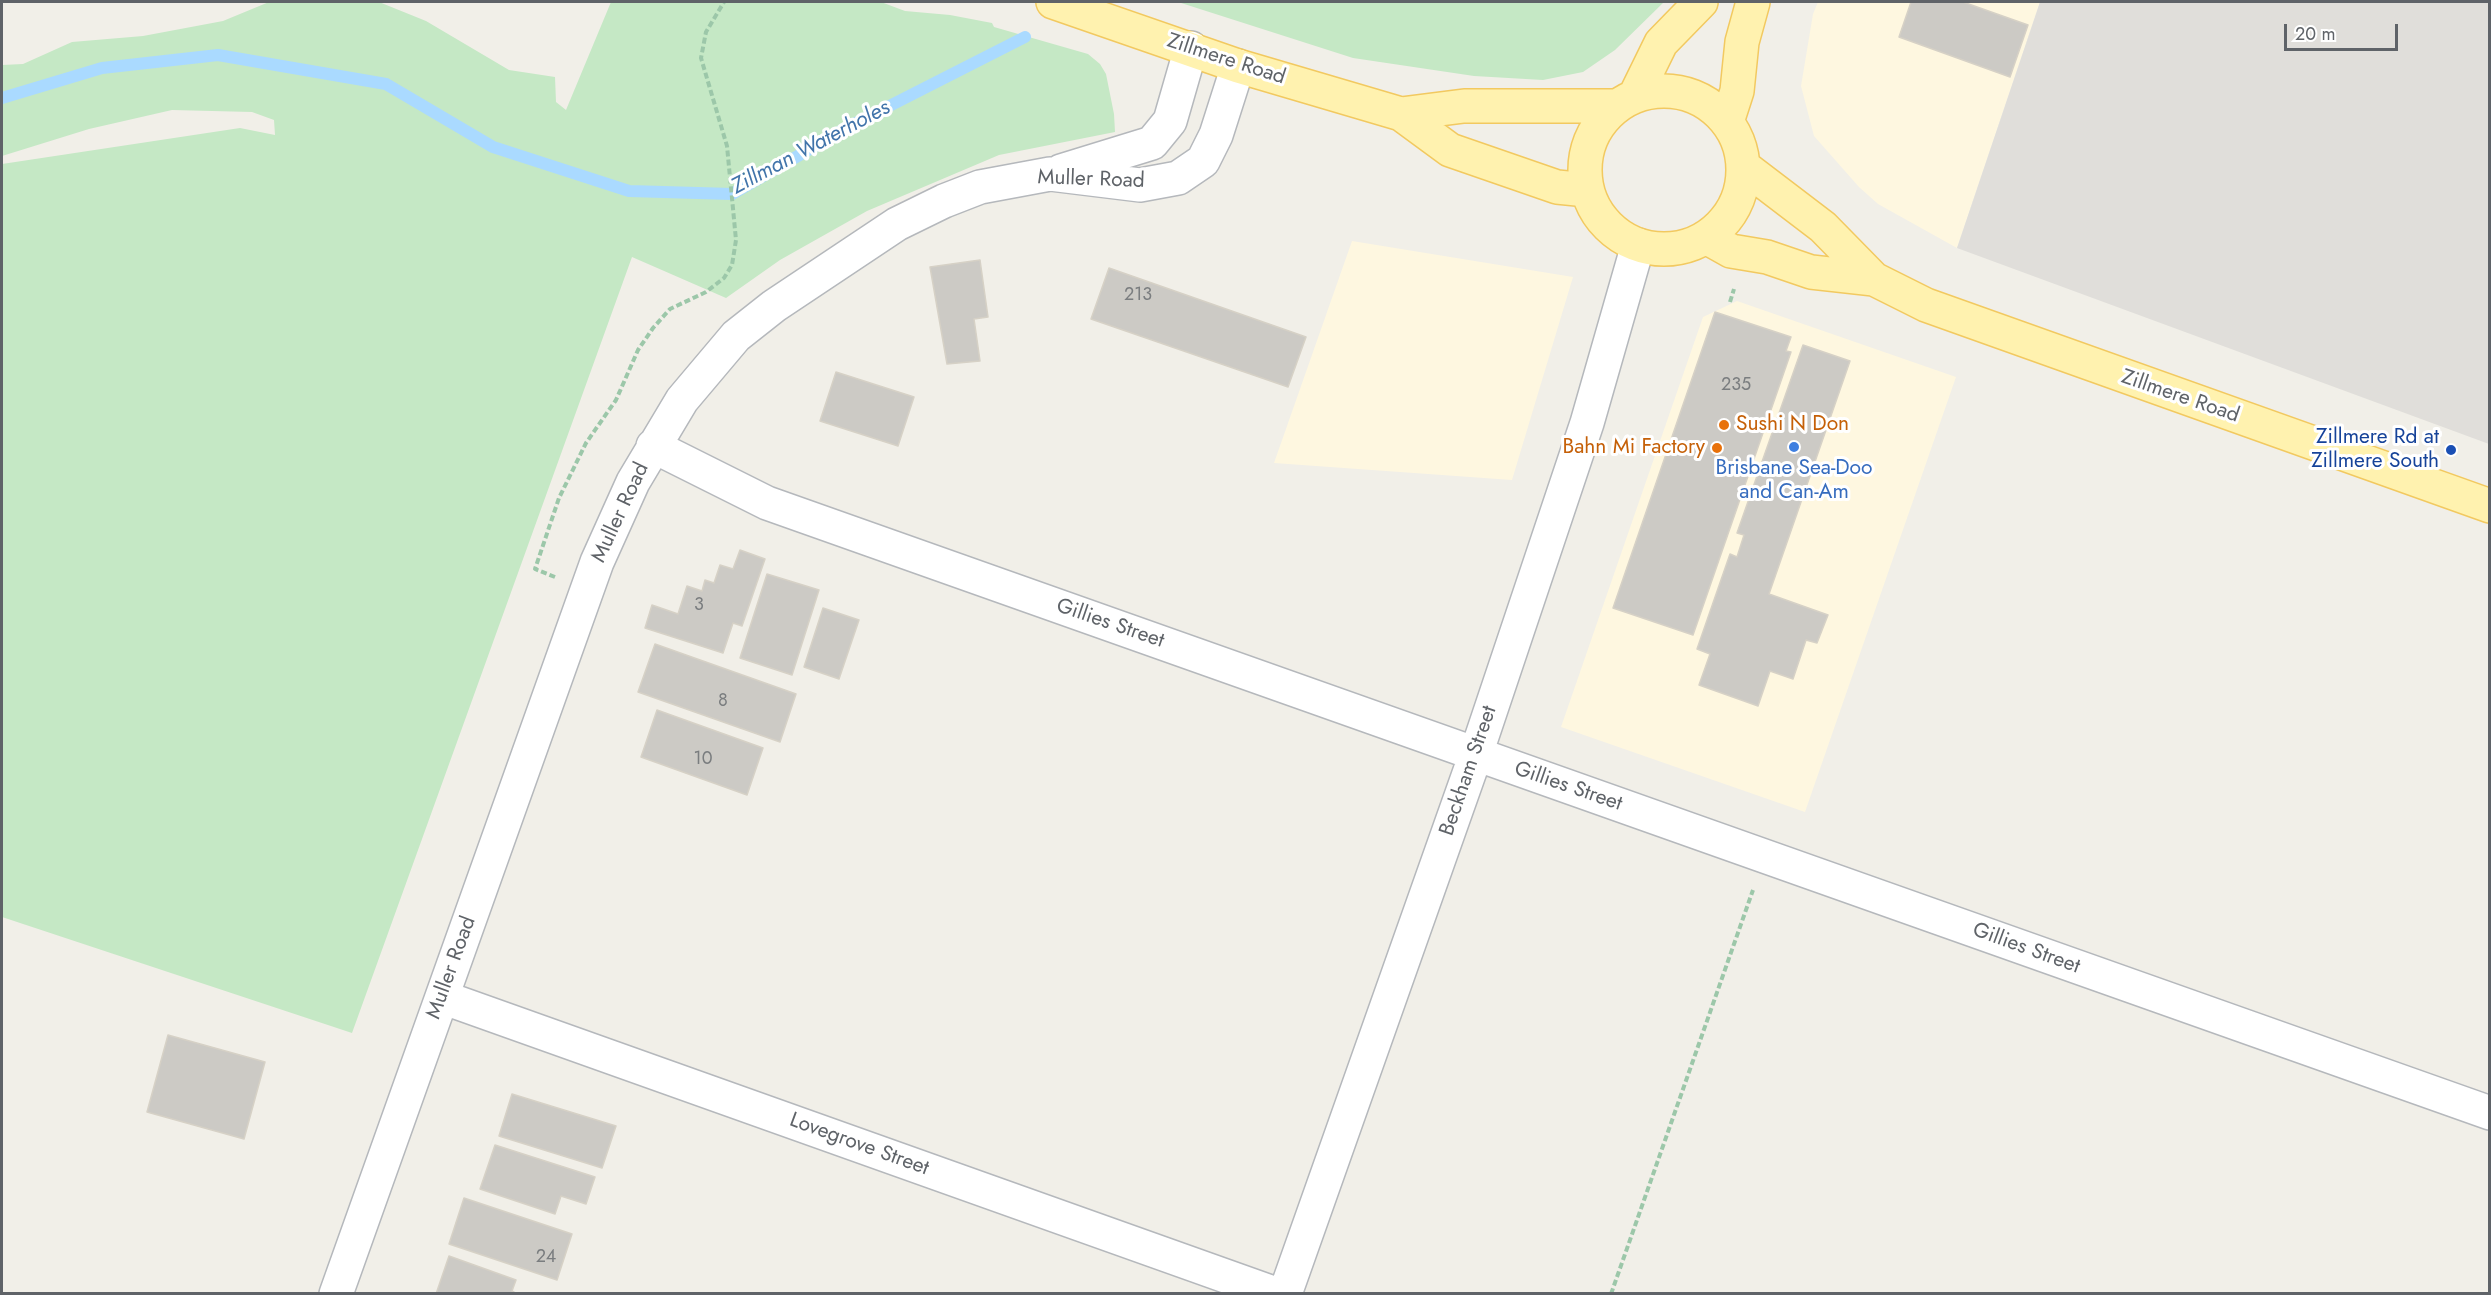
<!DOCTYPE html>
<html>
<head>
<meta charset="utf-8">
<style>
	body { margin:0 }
	#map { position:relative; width:2491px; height:1295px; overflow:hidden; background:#f1efe8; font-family:Jost,sans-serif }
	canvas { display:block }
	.frame { position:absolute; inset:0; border:3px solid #5f6368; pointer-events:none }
	.scale { position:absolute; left:2284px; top:24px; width:114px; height:27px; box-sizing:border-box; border:3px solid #5f6368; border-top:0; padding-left:8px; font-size:18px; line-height:21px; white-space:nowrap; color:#5f6368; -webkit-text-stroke:4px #fff; paint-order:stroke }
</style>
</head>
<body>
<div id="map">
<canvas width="2491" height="1295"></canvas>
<div class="frame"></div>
<div class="scale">20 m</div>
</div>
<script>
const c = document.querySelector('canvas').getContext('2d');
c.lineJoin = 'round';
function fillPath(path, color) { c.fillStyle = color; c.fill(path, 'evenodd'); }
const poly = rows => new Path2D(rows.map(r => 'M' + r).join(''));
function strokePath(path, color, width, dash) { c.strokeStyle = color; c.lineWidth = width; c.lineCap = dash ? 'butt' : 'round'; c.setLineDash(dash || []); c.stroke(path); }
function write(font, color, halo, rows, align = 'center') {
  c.font = font + ' Jost,sans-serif'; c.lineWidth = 6; c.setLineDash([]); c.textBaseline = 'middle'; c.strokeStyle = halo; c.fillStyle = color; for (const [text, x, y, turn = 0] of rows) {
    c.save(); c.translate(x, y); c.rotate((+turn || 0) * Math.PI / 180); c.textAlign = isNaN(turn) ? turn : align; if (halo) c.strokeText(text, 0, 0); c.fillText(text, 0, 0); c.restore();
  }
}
fillPath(poly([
	[1818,2,2040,2,1957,248,1878,204,1859,187,1814,136,1801,86,1813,14],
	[1352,241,1573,277,1512,480,1274,463],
	[1737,301,1956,377,1805,812,1561,727,1703,317]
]), '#fef7e0');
fillPath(poly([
	[2040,2,2489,2,2489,444,1957,248]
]), '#e0deda');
fillPath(poly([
	[269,2,379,2,426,21,509,70,555,77,556,102,566,110,611,2,881,2,905,11,950,15,992,23,994,27,1088,54,1100,64,1106,74,1114,114,1115,132,999,155,867,211,780,260,726,298,632,257,352,1033,2,917,2,164,240,128,275,135,274,120,252,112,172,110,89,129,2,156,2,65,23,64,72,42,143,36,223,21],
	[1178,2,1664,2,1615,50,1583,72,1543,80,1474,76,1353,58]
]), '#c5e8c5');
strokePath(poly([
	[2,98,102,68,218,55,386,84,493,147,629,191,732,194,848,127,1025,37]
]), '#aadaff', 12);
const building = poly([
	[1911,2,1963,2,2028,25,2010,77,1899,37,1911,2],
	[980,260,988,317,974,319,980,361,947,364,930,267,980,260],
	[1109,268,1306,337,1288,387,1091,319,1109,268],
	[1715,312,1791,337,1786,351,1791,352,1693,635,1613,608,1715,312],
	[1803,345,1850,361,1769,594,1828,615,1817,643,1806,640,1793,679,1770,671,1758,706,1699,685,1710,654,1697,649,1730,554,1737,557,1744,535,1737,533,1803,345],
	[836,372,914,397,898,446,820,421,836,372],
	[740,550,765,559,742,626,733,623,723,653,645,628,652,605,678,614,687,586,702,591,705,580,714,583,720,565,733,569,740,550],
	[767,574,819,590,792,675,740,658,767,574],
	[823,608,859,620,839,679,804,667,823,608],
	[655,644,796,694,780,742,638,692,655,644],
	[657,710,763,748,747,795,641,757,657,710],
	[168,1035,265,1062,244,1139,147,1112,168,1035],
	[512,1094,616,1126,602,1168,499,1136,512,1094],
	[495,1145,595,1177,586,1204,561,1196,555,1214,480,1189,495,1145],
	[464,1198,572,1234,557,1280,449,1244,464,1198],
	[449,1256,516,1280,512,1291,517,1294,436,1294,449,1256]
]);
fillPath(building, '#cccac5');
strokePath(building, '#d6d1c6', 1.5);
const minor = poly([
	[1061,171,1152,143,1170,121,1191,48],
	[653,446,767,503,2490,1113],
	[442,997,1276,1294],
	[336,1294,597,562,633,482,682,400,736,336,774,306,897,224,944,201,980,187,1050,174,1140,185,1178,178,1203,161,1216,135,1238,66],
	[1285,1294,1476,754,1587,423,1638,245]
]);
const major = poly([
	[1053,2,1238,66,1401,114,1450,150,1557,187,1587,190],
	'1585 170a79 79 0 1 1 158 0a79 79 0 1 1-158 0Z',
	[1635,96,1661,43,1701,2],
	[1401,114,1464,106,1617,106],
	[1727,122,1737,91,1742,42,1753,2],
	[1743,166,1823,227,1874,279,1926,305,2490,506],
	[1706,237,1731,251,1767,257,1811,272,1874,279]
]);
strokePath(minor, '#b5b8bc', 36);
strokePath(major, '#f2c960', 36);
strokePath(poly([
	[1730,302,1734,289],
	[555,577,535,569,559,498,586,443,616,400,638,350,653,328,670,309,706,292,724,278,732,265,736,240,727,146,701,58,706,32,724,2],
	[1611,1294,1753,890]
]), '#9cc7a9', 4, [6, 3]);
strokePath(minor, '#fff', 33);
strokePath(major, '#fff2af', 33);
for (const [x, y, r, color] of [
	[1724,425,6,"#e8710a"],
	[1794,447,6,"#3f7fe0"],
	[1717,448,6,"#e8710a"],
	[2451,450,6,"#1a4fb4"]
]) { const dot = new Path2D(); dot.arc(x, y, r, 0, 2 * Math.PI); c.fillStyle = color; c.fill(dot); strokePath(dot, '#fff', 2); }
write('18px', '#7a7d7f', null, [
	["213",1138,296],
	["235",1736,386],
	["3",699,606],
	["8",723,702],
	["10",703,760],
	["24",546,1258]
]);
write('21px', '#5f6368', '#fff', [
	["Zillmere Road",1226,60,18],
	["Muller Road",1091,180,2],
	["Zillmere Road",2180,397,19],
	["Muller Road",621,513,-65],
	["Gillies Street",1110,624,19],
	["Beckham Street",1469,771,-71],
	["Gillies Street",1568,787,19],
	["Gillies Street",2026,949,20],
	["Muller Road",452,968,-70],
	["Lovegrove Street",859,1145,20]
]);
write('21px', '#c56008', '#fff', [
	["Sushi N Don",1736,425],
	["Bahn Mi Factory",1705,448,"right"]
], 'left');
write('21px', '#164399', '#fff', [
	["Zillmere Rd at",2439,438],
	["Zillmere South",2439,462]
], 'right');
write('21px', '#366cbe', '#fff', [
	["Brisbane Sea-Doo",1794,469],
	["and Can-Am",1794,493]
]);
write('italic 22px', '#4174aa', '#fff', [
	["Zillman Waterholes",811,148,-28]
]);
</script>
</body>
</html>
